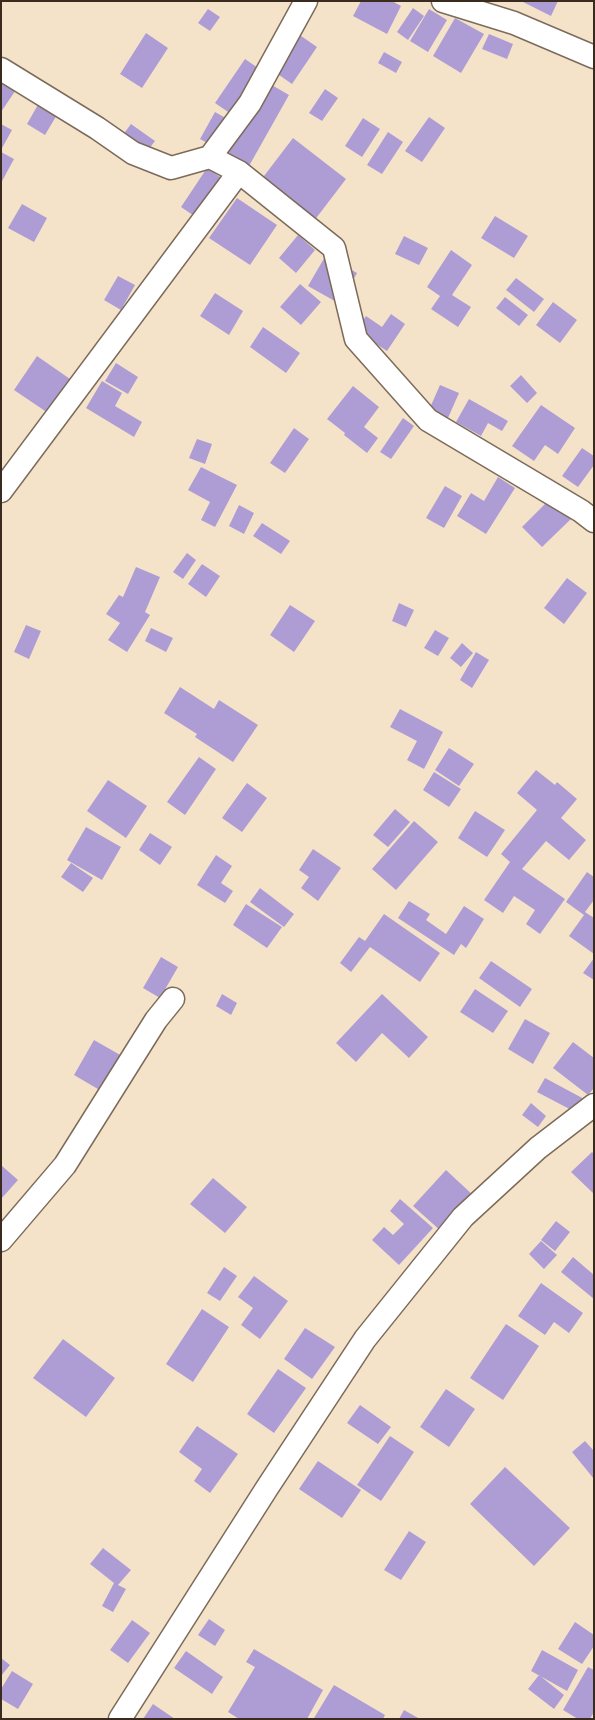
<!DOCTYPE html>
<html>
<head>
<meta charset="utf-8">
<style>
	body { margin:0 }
	#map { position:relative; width:595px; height:1720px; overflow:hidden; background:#f5e3c9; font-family:"EB Garamond",serif }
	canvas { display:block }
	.frame { position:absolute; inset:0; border:2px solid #3b2a1e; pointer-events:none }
</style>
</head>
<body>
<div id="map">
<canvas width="595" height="1720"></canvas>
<div class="frame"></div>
</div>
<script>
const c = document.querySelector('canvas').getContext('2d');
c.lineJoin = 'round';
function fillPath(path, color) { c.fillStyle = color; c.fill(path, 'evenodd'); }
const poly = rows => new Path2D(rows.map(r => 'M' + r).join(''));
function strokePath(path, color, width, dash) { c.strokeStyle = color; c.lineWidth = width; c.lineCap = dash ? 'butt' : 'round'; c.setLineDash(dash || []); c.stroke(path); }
fillPath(poly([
	[361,1,392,1,401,6,387,34,353,16],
	[521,1,558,1,551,16],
	[413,8,424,16,408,40,397,32],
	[208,9,220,17,210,31,198,23],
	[429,9,447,20,428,52,410,41],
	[455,18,484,34,461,73,433,56],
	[294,31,317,47,292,84,269,68],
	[146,33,168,48,142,88,120,74],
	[489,34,513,44,507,59,482,49],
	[384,52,402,62,396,73,378,63],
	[1,58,26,75,1,112],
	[245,59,264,72,234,116,215,103],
	[265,81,289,95,249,166,200,139,215,112,240,126],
	[48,87,67,98,45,135,27,124],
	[325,89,338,98,322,121,309,113],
	[429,117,445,128,422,162,405,151],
	[363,118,380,129,362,157,345,146],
	[1,124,12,130,1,150],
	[131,124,155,141,139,162,116,144],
	[388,132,403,142,382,174,367,165],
	[293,138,346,179,304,234,251,193],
	[1,152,14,159,1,183],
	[207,168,232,185,206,224,181,207],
	[237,198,277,225,250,265,209,238],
	[22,204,47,218,34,242,8,228],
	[495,216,528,236,514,258,481,238],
	[298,235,315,250,296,273,279,258],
	[404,236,428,248,419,265,395,254],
	[451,250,472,265,452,295,471,307,458,327,431,309,440,296,427,287],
	[326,255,357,273,340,304,308,286],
	[118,276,135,285,121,310,104,300],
	[516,278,544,299,534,312,506,290],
	[300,284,321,302,301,325,280,307],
	[215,293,243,311,229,335,200,316],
	[505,297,528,315,519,326,496,308],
	[553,302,577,320,560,343,536,325],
	[391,314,405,324,387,351,356,331,366,316,382,327],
	[263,327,300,353,286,373,250,347],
	[37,356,70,379,48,413,14,390],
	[116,363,138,377,128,394,105,381],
	[521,375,537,393,527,403,510,386],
	[102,381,122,393,115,406,142,422,134,437,86,408],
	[440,385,459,393,444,427,425,419],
	[353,386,379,407,364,427,378,438,367,453,344,435,345,433,327,419],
	[469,399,508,421,502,431,488,423,481,436,456,422],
	[541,405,575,428,558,454,545,445,534,461,512,446],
	[403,418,414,426,391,459,380,452],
	[294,428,309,439,285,473,270,463],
	[197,439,212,444,205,464,189,458],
	[582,448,594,456,594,465,578,487,562,476],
	[201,467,237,485,215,527,201,520,210,502,188,490],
	[498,477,515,488,486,534,457,516,471,493,484,501],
	[445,486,462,496,444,528,426,518],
	[551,498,571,519,542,547,522,527],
	[239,505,254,513,244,534,229,526],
	[262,523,290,541,281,554,253,536],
	[187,553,196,560,183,579,173,572],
	[202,564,220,576,206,597,188,584],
	[136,567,160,577,145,612,150,615,127,652,108,640,120,623,106,614,119,595,123,597],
	[567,578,587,593,564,624,544,608],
	[399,603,414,610,406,627,392,621],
	[290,605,315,621,294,652,270,635],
	[26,625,41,631,29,659,14,652],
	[151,628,173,638,166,652,145,641],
	[435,630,449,638,438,656,424,648],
	[462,643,473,653,461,667,450,658],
	[476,652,489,660,472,688,460,680],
	[180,687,214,709,219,700,258,725,233,762,195,737,197,734,164,713],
	[400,709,443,732,424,769,407,760,417,741,390,727],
	[449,748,474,764,459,786,435,770],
	[199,757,216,769,185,815,167,802],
	[536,770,555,785,557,782,577,799,561,818,586,840,569,860,546,841,522,869,565,899,540,934,526,924,535,910,514,896,503,913,484,900,510,862,501,854,537,810,517,793],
	[434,772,461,789,449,807,423,790],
	[108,780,147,806,126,838,87,811],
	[247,783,267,798,242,832,222,818],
	[395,809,410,822,388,847,373,835],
	[475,811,505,830,487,857,458,838],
	[414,821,438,842,396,890,372,869],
	[86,827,121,847,102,880,67,860],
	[150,833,172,847,160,865,139,850],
	[313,849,341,868,318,901,301,888,309,877,299,870],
	[216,855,232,866,221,883,233,891,225,903,197,885],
	[71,863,93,878,83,892,61,877],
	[587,872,594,877,594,900,585,912,594,918,594,954,569,936,584,915,566,902],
	[260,888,294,914,284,927,250,902],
	[409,901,430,914,426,920,446,934,464,906,484,919,466,948,461,944,454,955,398,918],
	[246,904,282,927,267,948,233,925],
	[384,914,440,953,420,982,370,947,351,972,340,963,359,937,365,941],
	[161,957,178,967,160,998,143,988],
	[594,958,594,980,583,973],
	[491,961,532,989,520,1007,479,978],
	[475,989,508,1011,493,1033,460,1012],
	[222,994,237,1003,231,1015,216,1006],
	[382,994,428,1037,409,1058,382,1033,356,1062,336,1043],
	[525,1019,550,1033,533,1064,508,1049],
	[137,1030,156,1042,137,1073,120,1063,103,1092,74,1075,94,1040,122,1056],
	[573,1042,594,1058,594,1088,588,1095,553,1068],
	[545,1078,586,1100,579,1114,537,1092],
	[531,1103,546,1116,538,1127,522,1115],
	[592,1152,594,1154,594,1194,571,1172],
	[1,1165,18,1180,1,1199],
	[446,1170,475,1197,442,1232,413,1206],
	[213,1178,247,1207,225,1233,190,1204],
	[400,1199,433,1228,399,1265,372,1240,384,1227,393,1235,404,1224,390,1211],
	[556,1221,570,1232,555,1251,541,1240],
	[541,1241,557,1255,544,1269,529,1254],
	[573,1257,594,1275,594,1299,561,1272],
	[224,1267,237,1276,220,1301,207,1293],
	[254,1276,288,1301,260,1339,241,1325,253,1308,238,1297],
	[541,1283,583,1313,569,1333,554,1322,545,1335,518,1316],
	[202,1309,229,1327,193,1382,166,1364],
	[506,1324,539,1346,503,1400,470,1378],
	[305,1328,335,1347,312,1379,284,1359],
	[63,1339,115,1378,86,1417,33,1378],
	[278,1369,306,1388,274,1433,247,1414],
	[446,1389,475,1409,449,1447,420,1427],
	[360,1405,391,1427,378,1444,347,1423],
	[197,1426,238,1454,210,1493,194,1481,202,1469,179,1452],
	[390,1436,414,1452,381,1501,357,1485],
	[585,1441,594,1451,594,1479,572,1452],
	[318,1461,361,1490,342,1518,299,1489],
	[505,1467,570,1528,534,1566,470,1504],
	[409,1531,426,1542,401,1580,384,1570],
	[103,1548,131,1570,118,1585,126,1589,113,1612,102,1606,114,1583,90,1564],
	[209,1619,225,1630,215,1646,198,1635],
	[132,1620,150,1633,128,1663,110,1650],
	[575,1622,594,1635,594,1646,582,1664,558,1649],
	[254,1649,323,1690,307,1719,239,1719,228,1712,255,1667,246,1662],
	[542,1650,578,1670,567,1691,531,1671],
	[186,1651,223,1677,212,1694,174,1668],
	[1,1658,10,1665,1,1676],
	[588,1667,594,1670,594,1712,590,1719,578,1719,563,1710],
	[12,1671,33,1684,18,1709,1,1699,1,1689],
	[539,1675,564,1695,554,1709,528,1689],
	[334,1685,385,1715,383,1719,314,1718],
	[153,1704,175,1719,143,1719],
	[404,1710,420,1719,399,1719]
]), '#ae9dd5');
const street = poly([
	[443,1,514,23,594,57],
	[1,69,97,128,133,153,171,168,210,157,250,103,306,1],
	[210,157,239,172,334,248,356,339,428,420,581,511,594,521],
	[1,491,239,172],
	[1,1240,65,1165,156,1020,173,999],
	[120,1719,267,1488,365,1339,463,1217,538,1148,594,1105]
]);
strokePath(street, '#7c6b5a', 25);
strokePath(street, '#fff', 22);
</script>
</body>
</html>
